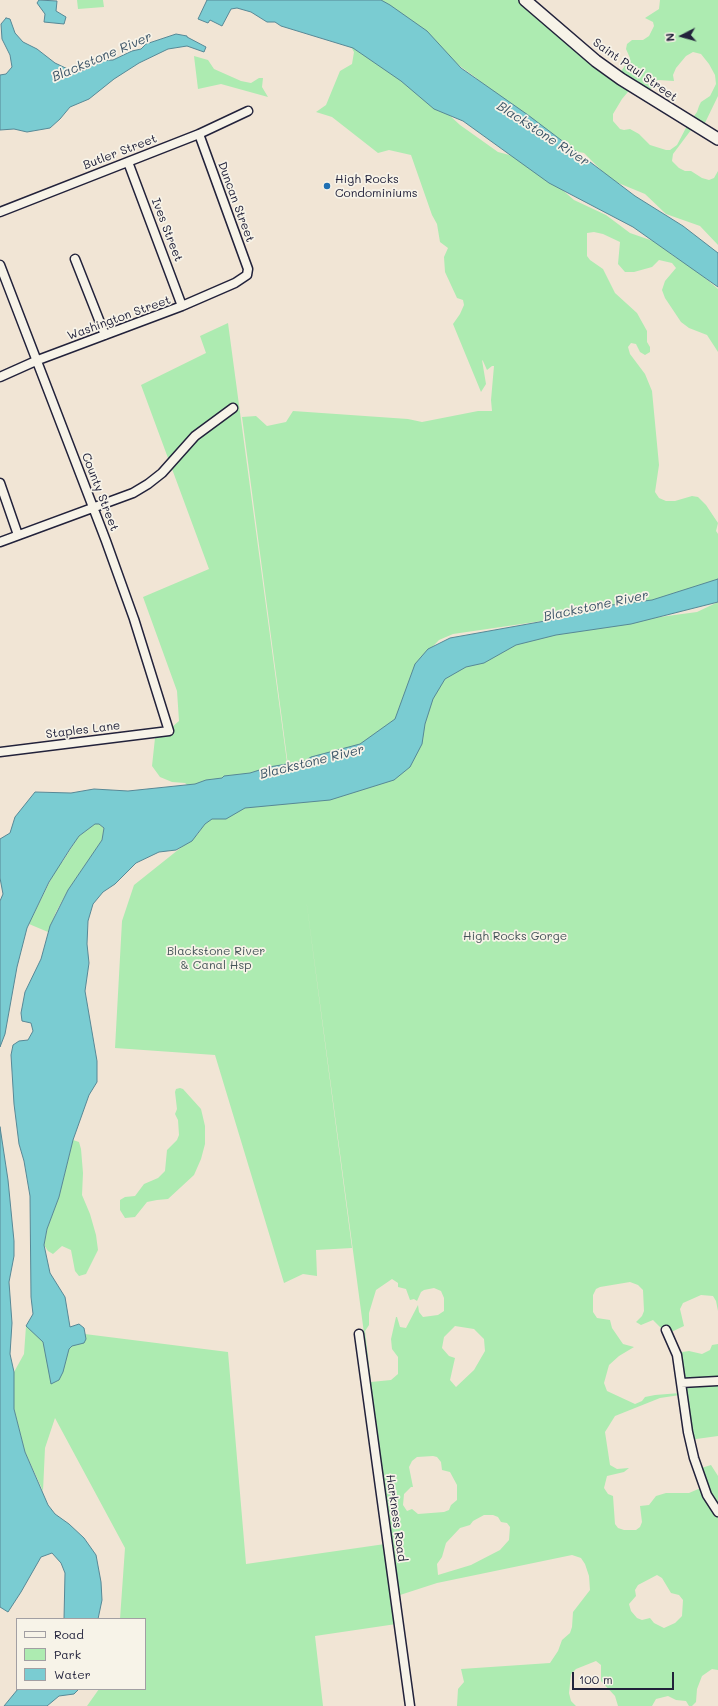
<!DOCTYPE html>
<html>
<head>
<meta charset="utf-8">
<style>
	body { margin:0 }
	#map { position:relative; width:718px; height:1706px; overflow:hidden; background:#f1e5d5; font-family:Mali,sans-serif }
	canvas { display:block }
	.legend { position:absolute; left:16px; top:1618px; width:130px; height:72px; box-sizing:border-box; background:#f7f3e8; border:1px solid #a29fa3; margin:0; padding:5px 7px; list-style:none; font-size:12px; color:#22223b }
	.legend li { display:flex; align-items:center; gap:8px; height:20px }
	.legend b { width:20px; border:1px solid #a29fa3 }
	.north { position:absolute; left:662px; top:16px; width:40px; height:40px; -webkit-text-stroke:3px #f7f3e8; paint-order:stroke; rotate:264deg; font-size:11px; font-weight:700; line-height:16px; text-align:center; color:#22223b }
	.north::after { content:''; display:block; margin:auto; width:14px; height:18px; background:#22223b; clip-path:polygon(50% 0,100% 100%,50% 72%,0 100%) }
	.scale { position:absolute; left:572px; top:1672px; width:102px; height:18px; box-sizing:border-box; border:2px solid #22223b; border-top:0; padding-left:5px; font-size:12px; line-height:14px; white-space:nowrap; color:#22223b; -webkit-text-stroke:3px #f7f3e8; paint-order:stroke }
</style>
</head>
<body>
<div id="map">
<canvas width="718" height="1706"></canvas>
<ul class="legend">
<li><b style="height:5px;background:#f7f3e8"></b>Road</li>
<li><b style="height:11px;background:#adebb1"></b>Park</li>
<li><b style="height:11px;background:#7accd2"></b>Water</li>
</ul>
<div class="north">N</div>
<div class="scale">100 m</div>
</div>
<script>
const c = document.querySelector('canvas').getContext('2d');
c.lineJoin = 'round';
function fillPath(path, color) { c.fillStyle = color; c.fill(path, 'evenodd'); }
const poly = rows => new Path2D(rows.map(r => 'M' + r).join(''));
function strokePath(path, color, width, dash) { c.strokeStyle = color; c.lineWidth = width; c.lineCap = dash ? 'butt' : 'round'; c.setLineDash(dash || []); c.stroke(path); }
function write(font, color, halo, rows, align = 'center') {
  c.font = font + ' Mali,sans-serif'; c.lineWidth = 3.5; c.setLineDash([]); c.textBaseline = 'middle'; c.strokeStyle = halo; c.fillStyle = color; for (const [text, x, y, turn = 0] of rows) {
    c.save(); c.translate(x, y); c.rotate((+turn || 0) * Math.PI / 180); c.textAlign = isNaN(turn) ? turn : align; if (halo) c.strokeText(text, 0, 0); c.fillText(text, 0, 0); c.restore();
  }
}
fillPath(poly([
	[77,0,103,0,104,7,78,9],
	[369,0,523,0,618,76,630,58,626,49,627,44,632,40,643,40,649,36,654,26,653,22,645,18,659,9,660,0,718,0,718,96,703,127,694,126,673,154,672,161,679,168,685,171,691,171,702,178,709,180,714,178,718,171,718,245,700,226,666,214,645,194,611,180,584,153,569,150,550,132,530,125,475,77],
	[693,52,701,54,709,64,715,75,716,84,710,96,701,102,699,106,697,112,688,124,677,145,670,150,666,150,650,145,639,134,630,129,624,130,620,129,613,121,613,114,622,99,632,87,645,95,658,80,674,81,673,75,676,68,686,56],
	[344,35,391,61,460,125,498,152,513,156,559,187,574,200,606,215,630,233,656,242,675,257,691,266,718,289,718,352,707,335,689,328,681,322,665,298,662,290,665,281,676,268,672,263,659,260,652,267,634,272,625,272,618,264,620,242,603,234,594,232,587,233,587,256,590,260,603,269,615,293,637,313,647,331,647,342,650,347,650,352,645,355,640,352,636,344,631,343,628,347,630,354,645,374,652,391,659,465,655,492,659,498,666,501,675,501,692,496,698,497,706,505,718,523,716,531,718,534,718,584,657,602,621,606,549,620,453,634,439,640,416,664,396,732,323,758,288,765,242,417,256,416,267,426,286,422,293,411,408,419,422,422,478,411,492,411,491,400,494,366,492,366,487,370,483,361,482,360,486,384,481,392,453,324,460,314,464,305,463,300,457,298,445,272,444,257,448,248,440,242,437,224,432,215,411,155,389,150,378,153,332,117,316,112,326,105,340,71,352,64,354,52],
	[194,56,208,60,214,69,241,81,251,83,259,78,263,78,262,87,268,97,221,84,198,89],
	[228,323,289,777,200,796,185,783,172,782,160,777,152,766,155,738,163,735,179,721,177,691,143,597,209,569,141,385,206,353,200,336],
	[718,602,718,1311,716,1301,713,1296,701,1295,683,1303,680,1309,684,1326,667,1334,653,1320,641,1325,636,1322,642,1316,644,1311,643,1290,638,1285,630,1282,600,1287,596,1289,593,1295,593,1312,597,1318,610,1320,612,1328,623,1344,634,1347,619,1356,609,1365,604,1383,607,1391,635,1404,642,1401,645,1397,655,1395,680,1393,676,1353,689,1351,702,1354,710,1350,712,1345,718,1344,718,1436,689,1440,680,1395,660,1398,615,1416,605,1432,610,1465,617,1469,629,1468,624,1472,607,1476,604,1488,608,1494,613,1496,615,1524,618,1528,624,1530,636,1530,640,1527,642,1522,640,1506,649,1505,656,1496,666,1493,689,1493,703,1487,698,1469,711,1465,718,1476,718,1670,712,1669,702,1676,697,1689,696,1702,692,1706,689,1706,686,1701,676,1700,668,1696,656,1699,652,1706,618,1706,615,1696,601,1681,601,1665,596,1661,576,1669,571,1674,569,1693,571,1701,576,1706,457,1706,458,1689,464,1682,461,1669,550,1663,558,1651,562,1640,570,1633,572,1627,573,1612,590,1590,589,1576,585,1564,581,1558,572,1555,437,1583,400,1595,403,1623,315,1636,323,1706,87,1706,99,1689,145,1689,145,1619,120,1619,125,1548,55,1418,45,1448,43,1491,25,1452,14,1409,13,1377,14,1372,24,1354,26,1326,29,1329,29,1327,228,1352,246,1564,392,1543,305,891,352,1248,316,1250,317,1276,303,1274,284,1283,215,1055,115,1048,122,921,134,885,198,834,215,807,420,719,453,652,608,624,697,612],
	[392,1279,398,1283,398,1287,406,1289,410,1300,414,1299,417,1301,421,1292,424,1290,434,1288,441,1291,444,1298,444,1311,438,1315,423,1317,419,1312,418,1305,406,1328,400,1327,397,1317,396,1317,391,1339,392,1349,398,1357,398,1374,391,1380,371,1382,365,1331,369,1325,369,1313,376,1290],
	[455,1326,474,1329,484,1339,485,1351,474,1370,456,1387,450,1380,455,1358,449,1356,442,1348,444,1337],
	[433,1456,437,1457,441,1462,442,1470,450,1472,457,1485,457,1500,451,1505,449,1510,444,1512,418,1514,412,1509,407,1511,403,1505,404,1494,411,1487,413,1487,409,1467,412,1461,417,1457],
	[484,1515,493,1515,498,1517,501,1522,507,1523,510,1527,509,1540,500,1550,471,1565,438,1575,437,1564,442,1557,446,1543,460,1528,470,1525,473,1521],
	[657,1575,662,1578,671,1593,679,1595,683,1600,682,1616,675,1623,664,1628,654,1623,650,1618,642,1620,637,1618,631,1611,629,1604,636,1596,635,1590,638,1585],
	[95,824,99,824,104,828,102,840,68,890,56,912,48,932,29,924,57,867,63,861,79,836],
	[180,1088,183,1089,201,1109,205,1126,205,1144,201,1159,194,1175,168,1199,157,1200,147,1202,135,1217,125,1218,120,1210,120,1200,125,1197,135,1196,144,1184,158,1178,165,1171,167,1150,177,1140,179,1135,178,1120,175,1114,177,1109,175,1092,176,1089],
	[73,1140,79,1142,81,1149,83,1173,82,1195,90,1214,96,1235,98,1250,86,1274,79,1276,75,1271,71,1250,62,1246,53,1254,48,1251,44,1245,47,1229,59,1197]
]), '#adebb1');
const water = poly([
	[39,0,57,1,56,11,66,17,64,24,44,22,45,14,37,3,39,0],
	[207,0,381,0,390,5,427,31,461,68,528,115,635,196,683,226,718,253,718,287,633,227,549,183,463,121,434,109,401,81,353,48,281,26,275,22,267,22,251,12,237,8,231,9,222,26,210,20,208,23,198,19,207,0],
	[6,18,10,19,15,33,23,42,37,49,55,63,74,72,85,70,93,61,113,60,132,51,141,49,146,44,176,34,187,36,187,37,206,47,204,52,187,46,168,49,139,63,114,79,89,99,70,107,60,119,50,128,27,132,14,129,0,130,0,75,6,74,12,67,10,55,2,39,1,24,6,18],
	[718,579,718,602,631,624,556,635,516,645,484,663,466,667,445,679,433,699,425,724,422,744,410,767,394,780,330,800,245,808,226,819,212,819,205,824,192,841,176,850,159,852,136,863,115,884,103,892,93,904,88,921,87,944,89,963,85,991,97,1061,97,1082,89,1095,73,1140,59,1197,47,1229,44,1245,50,1273,65,1297,70,1327,79,1324,84,1328,86,1339,84,1343,72,1346,69,1349,63,1372,59,1380,51,1384,43,1342,26,1326,33,1314,31,1297,30,1196,24,1161,19,1144,14,1104,11,1055,13,1045,19,1041,28,1040,33,1031,31,1023,22,1021,21,1013,25,992,41,959,50,926,68,890,102,840,104,828,99,824,95,824,79,836,70,849,49,882,27,928,17,967,5,1034,0,1047,0,901,3,894,0,878,0,839,10,833,15,817,35,792,71,793,94,789,128,791,195,784,206,780,222,778,224,776,250,773,269,767,305,761,311,757,360,744,395,719,415,664,428,649,450,638,556,619,596,607,652,600,718,579],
	[0,1127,8,1180,14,1241,14,1256,9,1282,12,1323,10,1354,14,1372,14,1409,25,1452,48,1505,55,1514,69,1524,84,1538,96,1555,101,1582,102,1600,98,1619,64,1619,65,1573,61,1563,52,1553,41,1557,21,1592,8,1612,0,1607,0,1127],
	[18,1689,79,1689,74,1694,59,1696,47,1706,4,1706,18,1689]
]);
fillPath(water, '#7accd2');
strokePath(water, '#578896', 1);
const minor = poly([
	[128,162,182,306],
	[0,212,199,134,248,111],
	[75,259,105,335],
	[0,265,106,541,134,619,169,731,0,752],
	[0,377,38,360,182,306,235,283,247,275,248,269,199,134],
	[0,483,18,535],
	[0,542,133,493,148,484,162,473,195,436,233,408],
	[666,1330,677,1355,688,1432,694,1458,707,1495,718,1512],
	[359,1334,410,1706],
	[681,1383,718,1381]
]);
const major = poly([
	[525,0,596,61,621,79,718,139]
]);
strokePath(minor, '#22223b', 11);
strokePath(major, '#22223b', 14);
strokePath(minor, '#f7f3e8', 8);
strokePath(major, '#f7f3e8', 11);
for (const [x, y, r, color] of [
	[327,186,4,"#1f6fb2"]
]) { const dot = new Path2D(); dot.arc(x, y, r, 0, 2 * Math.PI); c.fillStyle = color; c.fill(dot); strokePath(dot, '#f7f3e8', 1.5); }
write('12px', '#22223b', '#f7f3e8', [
	["Saint Paul Street",635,70,35],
	["Butler Street",120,152,-21],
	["Duncan Street",236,202,70],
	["Ives Street",167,230,69],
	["Washington Street",119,318,-20],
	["County Street",100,492,69],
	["Staples Lane",83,730,-7],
	["Harkness Road",396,1518,82]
]);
write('12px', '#22223b', '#f7f3e8', [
	["High Rocks",335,179],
	["Condominiums",335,193]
], 'left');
write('12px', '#455458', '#f7f3e8', [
	["High Rocks Gorge",515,936],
	["Blackstone River",216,951],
	["& Canal Hsp",216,965]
]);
write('italic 13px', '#3c5568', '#f7f3e8', [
	["Blackstone River",102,57,-23],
	["Blackstone River",543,134,33],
	["Blackstone River",596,606,-12],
	["Blackstone River",312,762,-14]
]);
</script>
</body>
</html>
